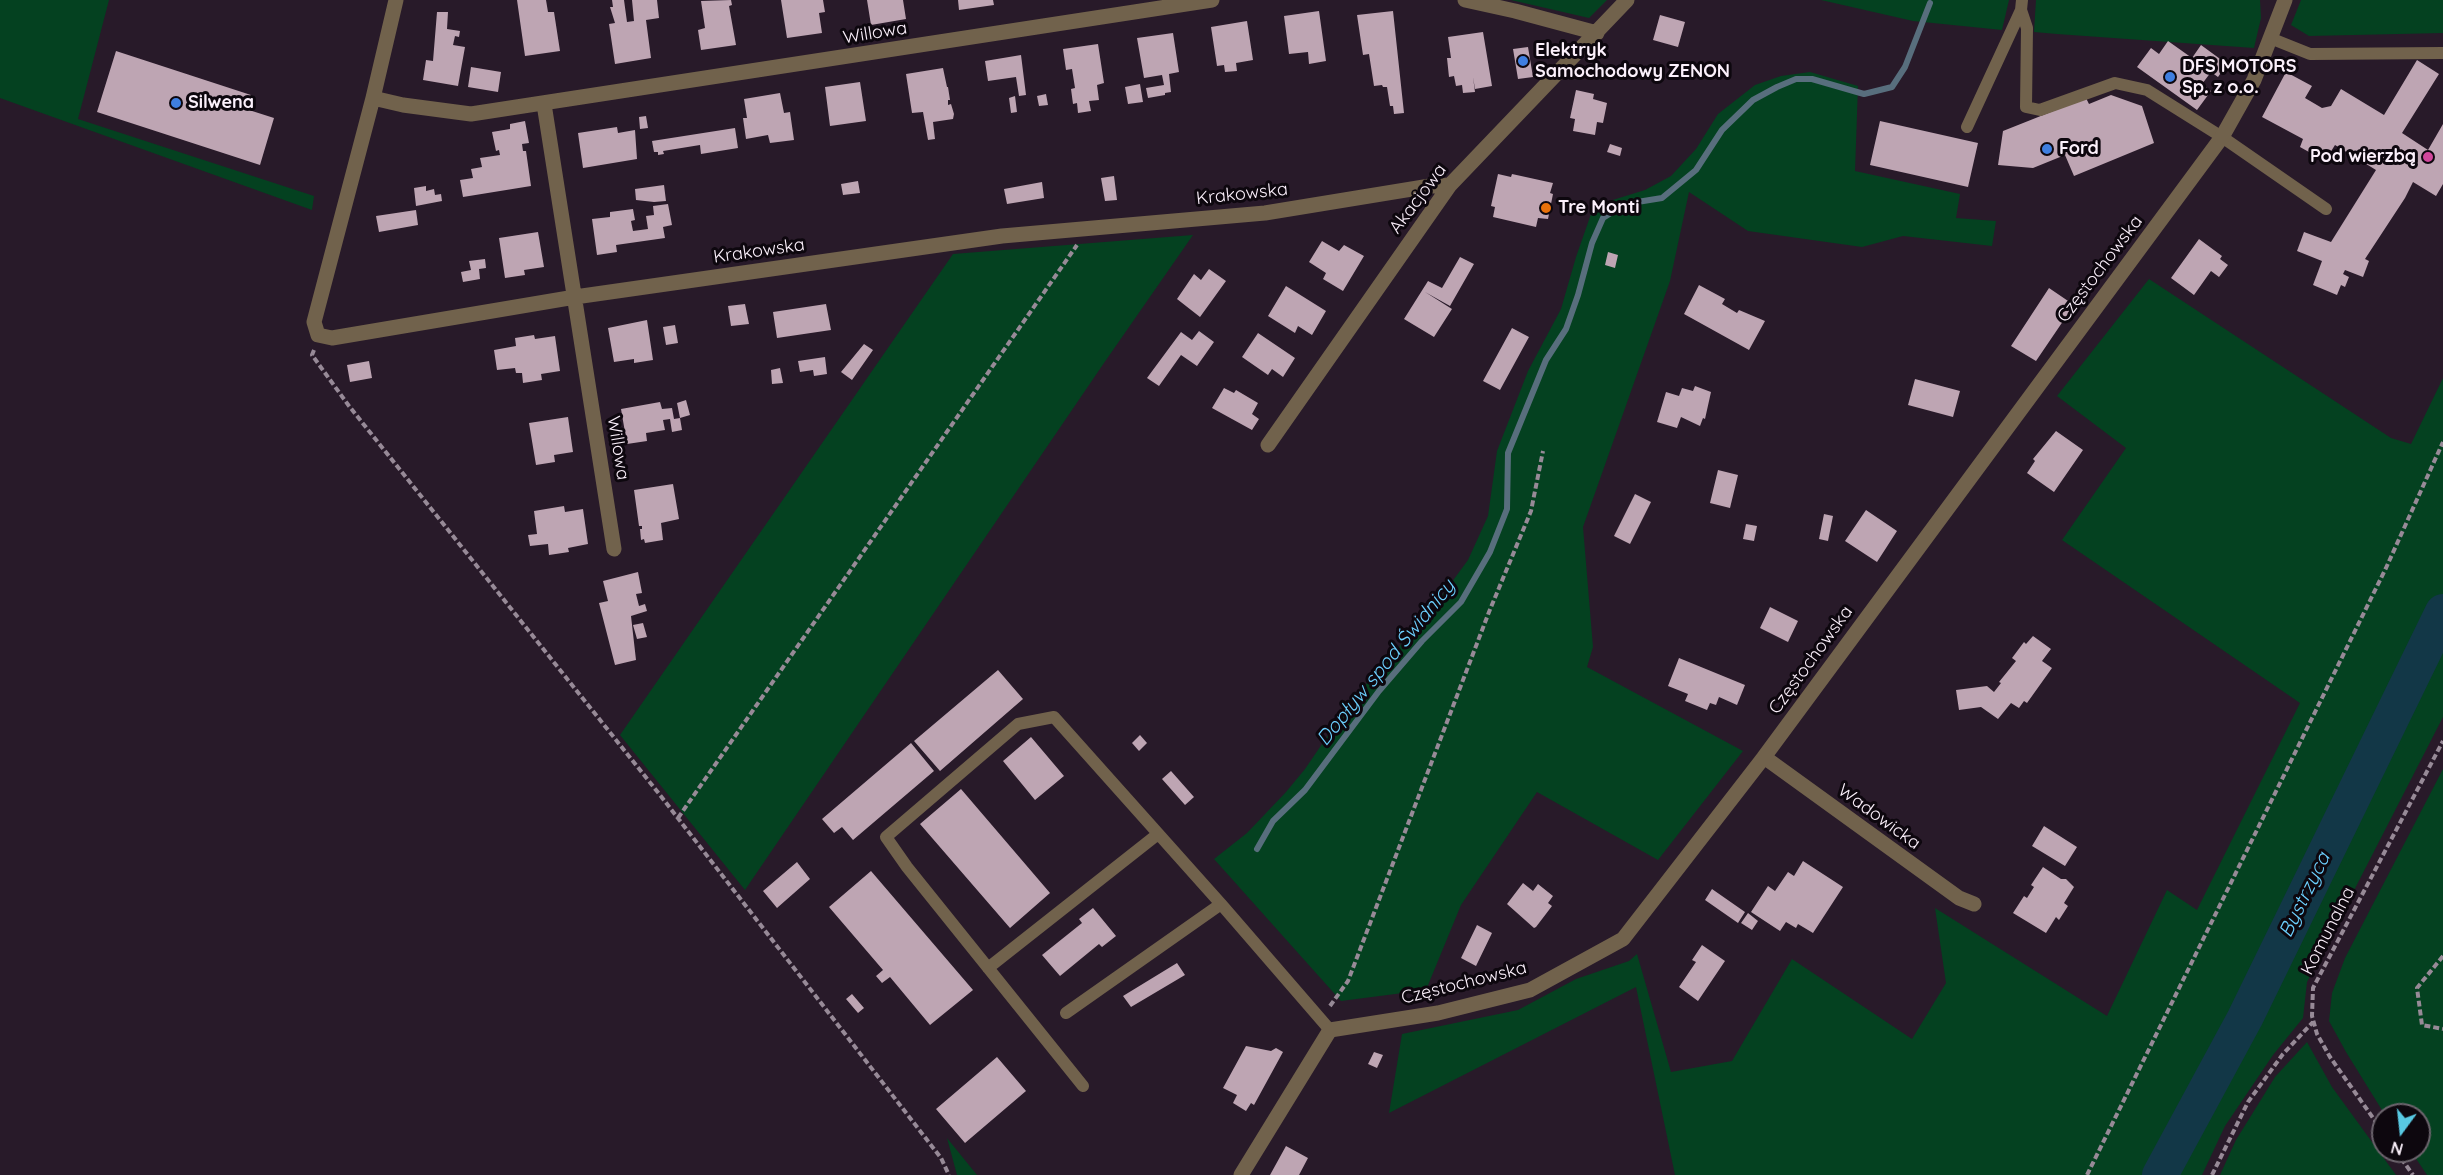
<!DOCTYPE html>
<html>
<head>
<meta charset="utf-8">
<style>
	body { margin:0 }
	#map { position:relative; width:2443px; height:1175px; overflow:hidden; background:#281a29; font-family:Quicksand,sans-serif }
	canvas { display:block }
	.north { position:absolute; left:2371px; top:1103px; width:60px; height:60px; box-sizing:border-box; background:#0d070e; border:2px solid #6c646d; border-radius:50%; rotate:195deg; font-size:16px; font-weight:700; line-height:24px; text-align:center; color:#fbf0fb }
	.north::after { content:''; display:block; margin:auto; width:21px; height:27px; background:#58c9e3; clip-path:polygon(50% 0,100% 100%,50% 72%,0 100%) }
</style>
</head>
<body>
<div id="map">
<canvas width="2443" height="1175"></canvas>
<div class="north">N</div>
</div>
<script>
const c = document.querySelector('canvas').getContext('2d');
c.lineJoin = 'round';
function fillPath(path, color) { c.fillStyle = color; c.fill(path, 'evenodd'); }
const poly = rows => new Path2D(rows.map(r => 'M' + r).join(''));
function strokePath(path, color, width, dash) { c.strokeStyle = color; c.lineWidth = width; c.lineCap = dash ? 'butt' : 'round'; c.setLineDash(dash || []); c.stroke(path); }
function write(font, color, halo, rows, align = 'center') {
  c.font = font + ' Quicksand,sans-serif'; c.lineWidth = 6; c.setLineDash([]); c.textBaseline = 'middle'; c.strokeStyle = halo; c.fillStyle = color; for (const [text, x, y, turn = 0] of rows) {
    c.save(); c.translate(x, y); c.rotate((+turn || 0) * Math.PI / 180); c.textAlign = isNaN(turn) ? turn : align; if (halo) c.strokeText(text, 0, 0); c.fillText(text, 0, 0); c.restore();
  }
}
fillPath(poly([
	[0,0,109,0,78,119,314,196,312,210,0,98],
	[1511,0,1607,0,1589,18],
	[1821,0,2009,0,2002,30,1913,21],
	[2036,0,2260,0,2261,18,2254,48,2057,34,2034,32],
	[2301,0,2443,0,2443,33,2309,36,2291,25],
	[1810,72,1858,86,1855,171,1960,194,1956,218,1996,221,1992,246,1903,236,1862,247,1748,231,1689,192,1670,281,1583,527,1593,647,1587,667,1743,751,1658,860,1537,792,1461,905,1426,990,1341,1001,1214,859,1247,833,1286,792,1305,769,1352,700,1429,613,1468,560,1488,516,1497,451,1528,371,1561,309,1576,257,1591,214,1603,203,1645,190,1671,176,1696,149,1718,114,1755,85,1781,76],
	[1193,235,1104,363,745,890,620,735,953,254],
	[2149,279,2391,438,2411,444,2443,378,2443,717,2307,982,2303,1018,2273,1055,2225,1126,2202,1175,1675,1175,1636,987,1389,1113,1402,1034,1518,1010,1576,979,1629,961,1637,954,1671,1072,1732,1061,1792,959,1912,1039,1946,983,1935,908,2107,1016,2167,890,2197,910,2300,703,2062,540,2126,448,2057,396],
	[2443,769,2443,1175,2427,1175,2411,1151,2419,1151,2419,1115,2385,1115,2346,1052,2329,1021,2332,993,2345,958],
	[2307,1042,2332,1087,2396,1175,2220,1175,2236,1140,2275,1077],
	[947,1138,977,1175,957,1175]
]), '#044120');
strokePath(poly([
	[1257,849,1273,821,1305,790,1379,691,1422,641,1461,602,1490,552,1507,509,1508,453,1546,360,1566,329,1578,295,1592,243,1603,218,1625,204,1662,198,1696,170,1722,130,1753,100,1777,87,1796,79,1812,79,1864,94,1892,87,1905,67,1930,3]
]), '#586e7d', 6);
strokePath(poly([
	[2160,1175,2245,1018,2443,612]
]), '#123747', 36);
fillPath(poly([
	[517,0,546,0,548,12,554,12,560,51,525,56],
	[612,0,624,0,627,22,634,21,632,0,657,0,659,18,646,20,651,58,615,64,609,24,615,23,610,7,613,7],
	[731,0,732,5,729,6,736,45,701,50,698,30,705,28,701,1],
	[781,0,823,0,825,12,819,13,822,33,787,38],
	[867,0,903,0,906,19,871,25],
	[958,0,993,0,994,5,959,10],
	[1319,11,1326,61,1309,64,1308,52,1289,54,1284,16],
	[1393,11,1404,113,1394,114,1393,106,1390,106,1387,87,1383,87,1382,85,1374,86,1369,54,1363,55,1357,15],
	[437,12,448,12,447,29,460,31,459,37,455,36,453,45,465,47,458,86,423,80,426,60,433,61],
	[1660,15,1685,22,1678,47,1653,40],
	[1247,21,1253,60,1236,63,1237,71,1225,72,1224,65,1217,66,1211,27],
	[1483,32,1492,86,1475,89,1473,77,1475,92,1463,93,1462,85,1456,86,1454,76,1449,77,1447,58,1451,58,1448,37],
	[1173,33,1179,72,1169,74,1171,92,1165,93,1165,95,1148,98,1146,88,1164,85,1162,75,1144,78,1137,38],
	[2168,41,2192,58,2201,45,2227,64,2218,77,2211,72,2202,84,2211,91,2197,110,2137,67,2151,48,2159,54],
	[1098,44,1104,83,1097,85,1099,100,1089,101,1091,111,1078,113,1077,103,1073,104,1071,89,1075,88,1072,69,1066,70,1063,49],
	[1528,47,1533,77,1518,79,1513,49],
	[116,51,254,96,249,110,274,118,260,165,97,112],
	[1021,55,1026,95,1019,96,1016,77,988,81,985,61],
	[2417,60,2439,74,2402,133,2428,150,2443,124,2443,184,2436,196,2413,182,2405,198,2365,259,2369,261,2363,277,2345,270,2343,274,2349,277,2345,287,2341,285,2337,295,2313,285,2322,261,2297,251,2304,232,2331,242,2376,170,2335,145,2325,161,2300,147,2303,139,2262,117,2286,72,2312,86,2305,98,2322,108,2331,106,2341,89,2384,115],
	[471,67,501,72,498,92,468,87],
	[943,68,947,87,948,87,950,100,948,100,948,105,951,104,954,114,953,119,933,122,935,139,928,140,923,112,912,113,906,74],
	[860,82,866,121,830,126,825,87],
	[1140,84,1143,102,1128,104,1125,87],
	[1576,90,1594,94,1593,99,1607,103,1603,123,1597,122,1595,135,1573,131,1575,119,1570,118],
	[780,93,784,113,790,112,794,140,770,143,768,135,746,139,743,118,747,118,744,99],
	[1046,94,1048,105,1039,106,1037,96],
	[2111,95,2142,106,2154,143,2074,176,2065,155,2033,168,1998,165,2003,131,2086,98,2089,104],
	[1015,96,1017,112,1011,113,1009,98],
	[646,116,648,128,640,129,639,117],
	[525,121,529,143,522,144,523,151,526,151,531,186,463,197,460,180,473,178,471,169,482,167,480,158,500,155,499,150,496,151,492,132,510,129,510,124],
	[1880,121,1978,143,1968,187,1870,165],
	[617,127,618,133,635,130,637,159,583,168,578,133],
	[735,128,738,148,701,154,700,145,663,151,664,154,658,155,658,152,654,152,652,141],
	[1610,144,1622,148,1620,156,1607,152],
	[1498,174,1511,177,1512,174,1553,183,1550,193,1553,194,1548,219,1538,218,1536,227,1493,217,1495,207,1491,206],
	[1114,176,1117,200,1105,201,1101,178],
	[858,181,860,193,843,195,841,184],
	[1042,182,1044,198,1007,204,1004,189],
	[664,185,666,201,654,202,636,200,635,189],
	[426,186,426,191,434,189,435,195,441,194,442,201,416,206,414,188],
	[668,204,672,225,663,227,665,238,616,245,617,252,597,255,592,219,610,217,610,212,633,209,635,220,631,221,633,231,648,229,646,216,654,215,653,206],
	[416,210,418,225,379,232,376,216],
	[538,232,544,267,524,270,525,275,505,278,499,238],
	[2199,239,2222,256,2220,259,2228,265,2219,277,2211,271,2194,295,2171,278],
	[1322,241,1339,251,1344,245,1364,256,1343,291,1323,279,1326,273,1309,262],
	[1608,252,1618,255,1615,268,1605,265],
	[1460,257,1474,264,1450,306,1425,292,1452,309,1434,337,1404,319,1428,281,1442,288],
	[485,259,486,268,479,269,480,279,463,282,461,272,471,270,469,261],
	[1209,269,1226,281,1200,317,1177,299,1194,274,1201,280],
	[1699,285,1725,299,1722,304,1737,313,1739,310,1765,321,1749,350,1684,314],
	[1286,286,1326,311,1312,335,1298,326,1295,333,1268,316],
	[2049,288,2074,305,2036,361,2011,346],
	[745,304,749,324,731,326,728,306],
	[826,304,831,330,777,338,773,312],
	[647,320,653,360,634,363,634,359,614,362,608,328],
	[675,325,678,343,666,345,663,327],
	[1512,328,1529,337,1500,390,1483,381],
	[1199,331,1214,342,1197,366,1181,355,1159,386,1147,378,1181,332,1192,340],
	[1258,333,1295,358,1283,377,1272,369,1268,375,1242,357],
	[534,335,535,339,555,336,560,371,541,374,542,380,523,383,522,373,516,373,515,368,497,370,494,350,516,346,515,338],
	[864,344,873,350,852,380,841,372],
	[825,357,827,374,814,376,813,370,800,372,798,361],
	[369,361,372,378,350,382,347,365],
	[780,368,783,383,772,384,771,370],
	[1915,379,1960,391,1953,417,1908,405],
	[1695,386,1711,392,1705,419,1703,418,1700,426,1681,417,1677,428,1657,422,1666,392,1679,396,1682,388,1693,391],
	[1224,388,1234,393,1236,390,1258,403,1252,414,1259,419,1252,430,1212,408],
	[686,400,690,415,680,418,682,430,672,432,670,419,663,420,665,430,646,433,647,441,627,444,621,409,660,402,662,409,672,408,674,419,680,418,677,403],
	[568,417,573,452,554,455,555,462,536,465,529,423],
	[2056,431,2083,450,2054,492,2027,473,2035,461,2033,459],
	[1718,470,1738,475,1730,508,1710,503],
	[673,484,679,519,661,523,663,540,645,543,644,539,641,540,640,529,642,529,642,526,639,526,634,490],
	[1635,494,1651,502,1630,544,1614,536],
	[564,506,565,512,583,509,588,544,568,548,569,552,549,555,548,544,530,546,528,535,537,534,534,511],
	[1866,510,1897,531,1877,562,1845,541],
	[1824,514,1833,516,1828,541,1819,539],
	[1746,524,1757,526,1754,541,1743,539],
	[638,572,642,593,636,594,639,606,645,604,647,611,631,616,636,660,615,665,599,603,608,601,603,581],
	[1770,607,1798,621,1788,642,1760,628],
	[643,623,647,637,637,639,633,625],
	[2033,636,2051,649,2042,661,2052,668,2027,703,2024,701,2019,708,2011,703,1998,719,1981,707,1959,710,1956,690,1987,686,1994,692,2001,683,1999,682,2016,661,2012,658,2024,642,2026,644],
	[1679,658,1745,685,1737,705,1719,697,1716,705,1710,703,1707,710,1685,701,1688,694,1668,686],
	[998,670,1023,699,940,771,914,741],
	[1140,735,1147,743,1139,751,1132,743],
	[1031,737,1064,776,1035,800,1003,761],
	[911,743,934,771,853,840,842,827,834,833,822,819],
	[1171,771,1194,797,1185,805,1162,779],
	[961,789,1050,893,1010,928,920,824],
	[2044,826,2077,847,2065,866,2032,846],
	[1803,861,1843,887,1813,933,1798,924,1796,928,1786,922,1780,931,1751,912,1768,886,1775,891,1788,872,1794,876],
	[797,862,810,879,777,908,763,891],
	[2043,867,2061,879,2066,879,2074,887,2064,903,2068,906,2059,920,2056,917,2046,933,2013,913,2024,896,2027,898,2034,887,2031,885],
	[871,871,973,990,930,1025,890,977,882,983,876,976,883,970,829,907],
	[1523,883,1533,891,1538,884,1553,896,1548,903,1552,906,1536,927,1534,928,1507,904],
	[1712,889,1745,912,1738,923,1705,900],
	[1093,908,1116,936,1102,947,1099,944,1060,976,1042,955,1082,923,1079,919],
	[1748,913,1758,921,1752,930,1741,923],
	[1477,925,1492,933,1476,966,1461,958],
	[1702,945,1725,961,1698,1001,1679,987,1696,962,1692,960],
	[1177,963,1185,975,1131,1007,1123,996],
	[852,994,864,1008,858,1013,846,999],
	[1246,1046,1271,1051,1276,1048,1283,1052,1254,1105,1251,1103,1246,1111,1233,1103,1237,1095,1223,1088],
	[1374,1052,1383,1055,1377,1068,1368,1064],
	[997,1057,1026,1091,965,1143,936,1109],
	[1286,1146,1308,1158,1299,1175,1270,1175]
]), '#bea5b3');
strokePath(poly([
	[314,350,312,355,349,406,660,795,941,1158,949,1175],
	[678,818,1077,245],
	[2443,956,2417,988,2422,1025,2443,1029],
	[1330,1006,1348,981,1489,612,1531,511,1543,451],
	[2383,1132,2330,1057,2317,1034,2312,1016,2313,988,2443,741],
	[2396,1151,2413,1175],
	[2087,1175,2386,568,2443,442],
	[2212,1175,2248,1102,2283,1054,2313,1022]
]), '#978a97', 4, [6, 3]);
strokePath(poly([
	[2022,0,2021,10,2027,28,2026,107,2040,110,2115,83,2147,90,2222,137,2326,209],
	[2270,38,2310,54,2443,53],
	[1967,127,2021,10],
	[988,968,1158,834],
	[1066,1013,1221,904,1330,1030],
	[1083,1086,907,867,886,837,1018,724,1054,717,1221,904]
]), '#71624c', 12);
strokePath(poly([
	[1212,0,471,114,403,105,373,98,314,322,318,335,332,338,575,297,1002,236,1265,213,1430,186,1450,185],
	[1465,0,1515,11,1597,33],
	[373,98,396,0],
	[544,104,614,549],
	[1268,445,1450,185,1627,0],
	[1764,757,1959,898,1974,904],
	[1241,1175,1330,1030,1438,1013,1530,990,1623,939,1764,757,2222,137,2254,80,2285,0]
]), '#71624c', 15);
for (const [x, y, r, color] of [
	[1523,61,6,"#3f7fe0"],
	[2170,77,6,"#3f7fe0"],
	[176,103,6,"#3f7fe0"],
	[2047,149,6,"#3f7fe0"],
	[2428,157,6,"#d1479c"],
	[1546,208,6,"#e8710a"]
]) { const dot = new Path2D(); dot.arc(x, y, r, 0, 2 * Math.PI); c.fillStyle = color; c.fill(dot); strokePath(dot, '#0d070e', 2); }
write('18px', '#fbf0fb', '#0d070e', [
	["Willowa",875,33,-9],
	["Krakowska",1242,194,-6],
	["Akacjowa",1418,199,-53],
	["Krakowska",759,251,-8],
	["Częstochowska",2100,269,-53],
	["Willowa",618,448,81],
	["Częstochowska",1811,660,-54],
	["Wadowicka",1879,817,36],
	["Komunalna",2328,931,-63],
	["Częstochowska",1464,983,-14]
]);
write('bold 18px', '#fbf0fb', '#0d070e', [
	["Elektryk",1535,51],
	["Samochodowy ZENON",1535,72],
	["DFS MOTORS",2182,67],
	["Sp. z o.o.",2182,88],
	["Silwena",188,103],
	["Ford",2059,149],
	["Pod wierzbą",2416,157,"right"],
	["Tre Monti",1558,208]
], 'left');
write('italic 20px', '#6cd0fe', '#0d070e', [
	["Dopływ spod Świdnicy",1386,663,-51],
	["Bystrzyca",2305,895,-64]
]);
</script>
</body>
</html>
